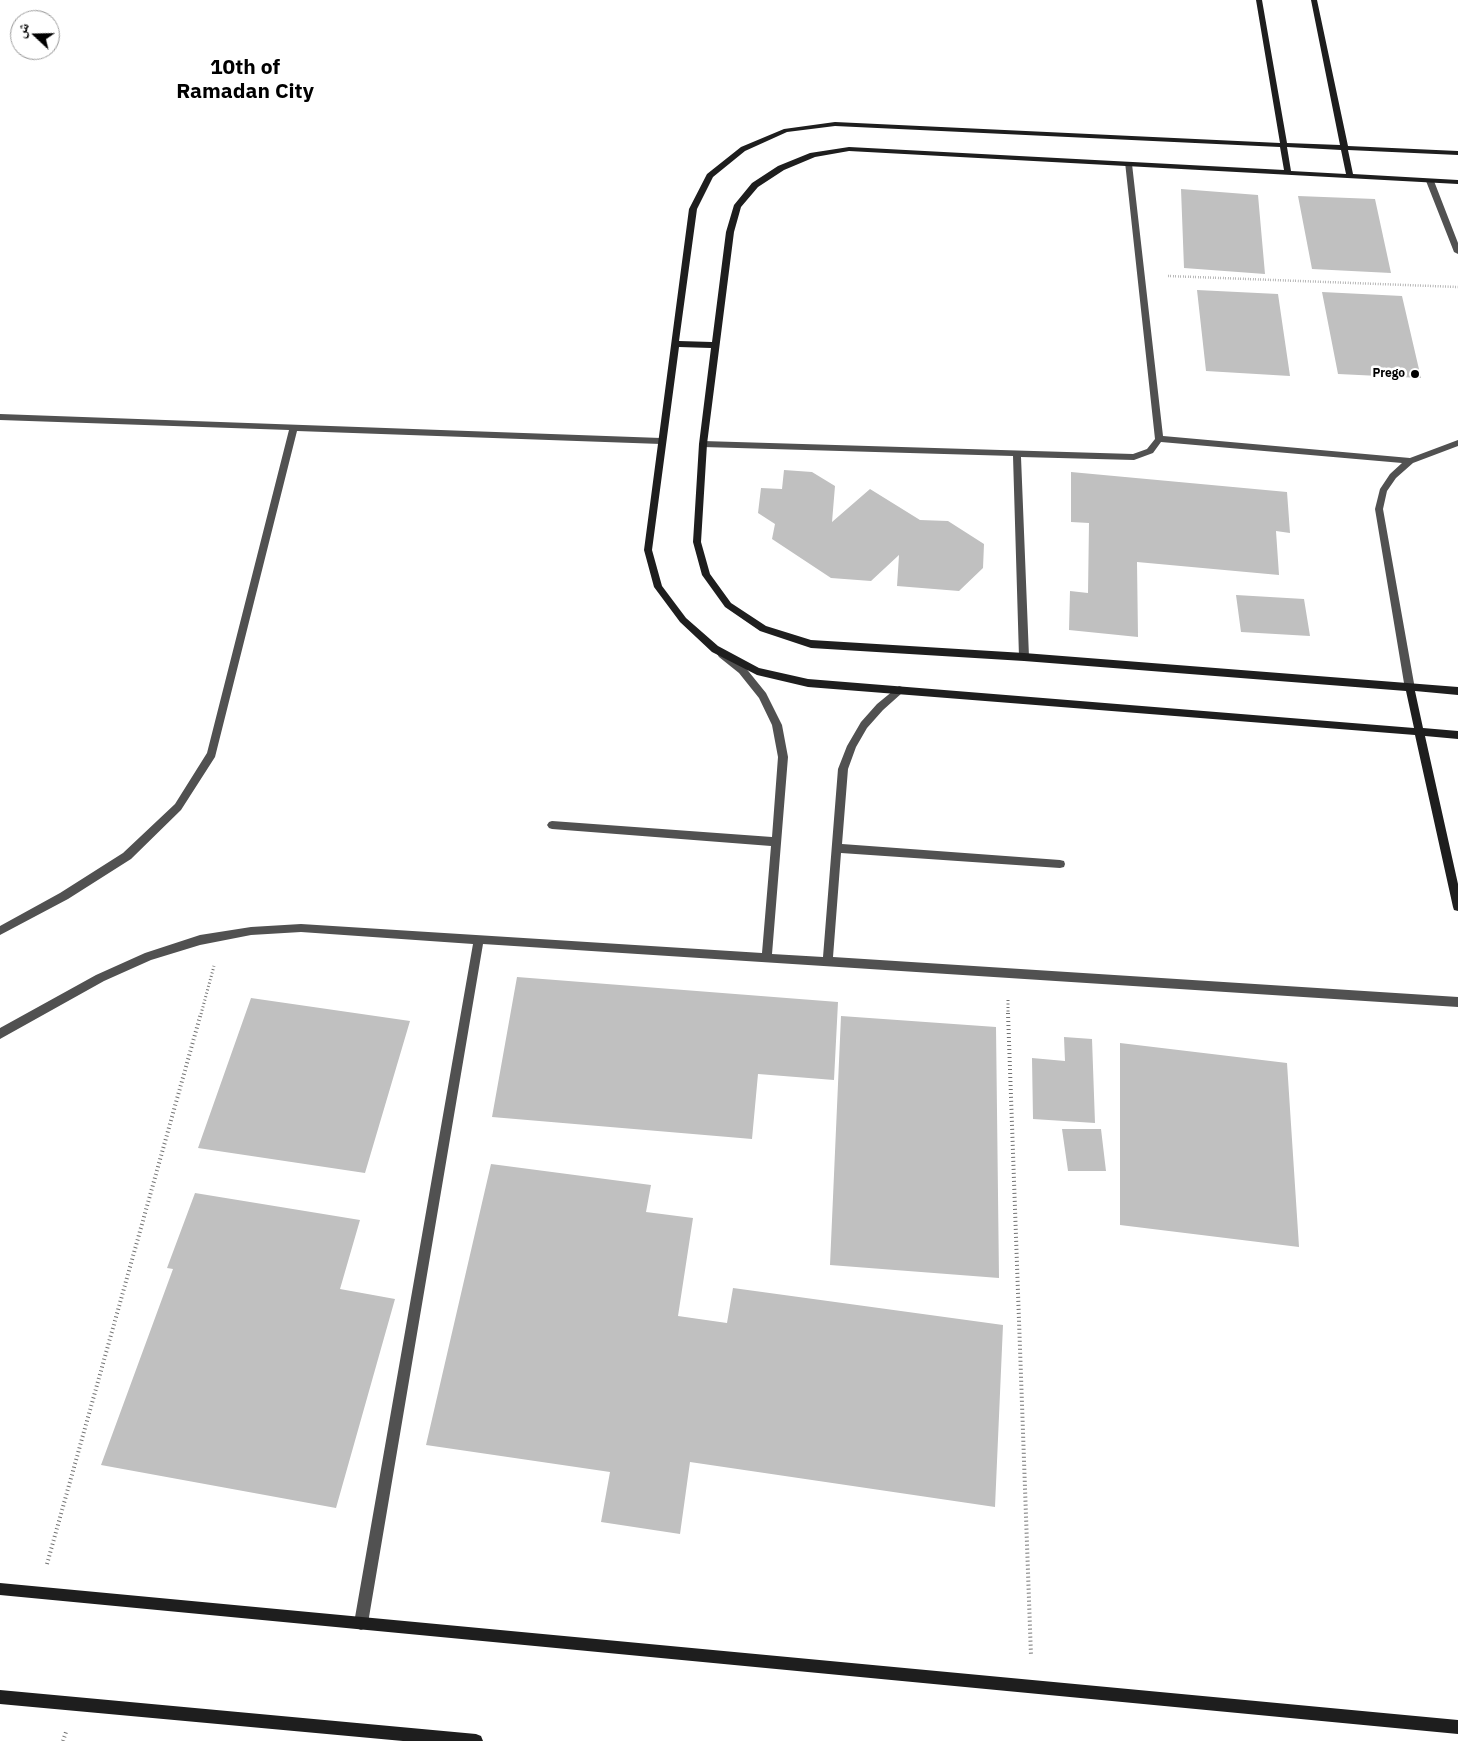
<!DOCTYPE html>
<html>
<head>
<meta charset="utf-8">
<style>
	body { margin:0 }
	#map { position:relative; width:1458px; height:1741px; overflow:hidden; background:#fff; font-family:"IBM Plex Sans","Noto Naskh Arabic",sans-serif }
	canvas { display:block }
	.north { position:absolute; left:10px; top:10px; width:50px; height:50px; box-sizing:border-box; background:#fff; border:1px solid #999; border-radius:50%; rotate:291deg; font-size:14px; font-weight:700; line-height:20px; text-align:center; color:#000 }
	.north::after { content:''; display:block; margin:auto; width:18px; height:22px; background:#000; clip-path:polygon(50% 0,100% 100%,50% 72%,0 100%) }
</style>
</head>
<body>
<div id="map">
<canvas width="1458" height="1741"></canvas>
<div class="north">ش</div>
</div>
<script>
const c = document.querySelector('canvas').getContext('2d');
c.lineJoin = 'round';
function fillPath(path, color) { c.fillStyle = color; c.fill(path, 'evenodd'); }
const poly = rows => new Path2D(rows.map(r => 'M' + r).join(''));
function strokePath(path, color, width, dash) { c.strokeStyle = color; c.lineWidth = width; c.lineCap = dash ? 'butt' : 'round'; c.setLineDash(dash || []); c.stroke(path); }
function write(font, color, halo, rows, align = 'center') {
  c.font = font + ' "IBM Plex Sans",sans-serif'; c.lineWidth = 5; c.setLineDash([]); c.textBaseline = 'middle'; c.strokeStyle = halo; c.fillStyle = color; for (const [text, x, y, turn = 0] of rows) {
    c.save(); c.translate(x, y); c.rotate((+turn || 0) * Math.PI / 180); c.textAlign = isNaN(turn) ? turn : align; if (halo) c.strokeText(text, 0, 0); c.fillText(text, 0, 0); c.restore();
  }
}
fillPath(poly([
	[1181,189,1258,195,1265,274,1184,268],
	[1298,196,1375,199,1391,273,1312,269],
	[1197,290,1278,294,1290,376,1206,371],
	[1322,292,1402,296,1421,378,1338,374],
	[784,470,812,472,835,486,832,522,870,489,920,520,948,521,984,544,983,568,959,591,897,586,899,555,871,581,831,578,772,539,775,524,758,513,761,488,782,489],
	[1071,472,1287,492,1290,533,1276,531,1279,575,1137,562,1138,637,1069,630,1070,591,1088,593,1089,523,1071,522],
	[1236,595,1304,599,1310,636,1241,632],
	[517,977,838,1002,834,1080,758,1074,752,1139,492,1117],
	[251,998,410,1021,365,1173,198,1148],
	[841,1016,996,1027,999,1278,830,1265],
	[1064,1037,1092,1039,1095,1123,1033,1119,1032,1058,1065,1061],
	[1120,1043,1287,1063,1299,1247,1120,1225],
	[1062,1129,1101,1129,1106,1171,1068,1171],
	[491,1164,651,1185,646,1212,693,1218,678,1316,727,1323,733,1288,1003,1325,995,1507,690,1462,680,1534,601,1522,610,1472,426,1445],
	[195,1193,360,1220,340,1289,395,1299,336,1508,101,1465,173,1269,167,1268]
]), '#c0c0c0');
strokePath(poly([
	[1168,276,1458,287]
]), '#737373', 2.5, [0.5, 2]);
strokePath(poly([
	[1008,1000,1008,1014],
	[201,1014,214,966]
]), '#737373', 3, [1, 2.5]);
strokePath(poly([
	[1008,1013,1031,1656],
	[47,1564,201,1013],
	[63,1741,66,1732]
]), '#737373', 4, [1, 3]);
fillPath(poly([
	[0,414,661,438,665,441,661,444,297,431,215,757,181,810,131,859,68,899,0,935,0,926,60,893,123,853,175,804,207,753,289,430,0,420,0,414],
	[722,650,745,667,766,693,782,725,788,757,772,954,823,957,838,769,847,746,861,722,877,704,899,686,902,687,904,690,902,693,883,710,867,728,856,747,848,769,842,844,1060,860,1064,861,1065,864,1064,867,1060,868,841,853,833,957,1458,997,1458,1007,483,944,368,1623,366,1628,361,1630,356,1628,354,1623,473,944,301,932,251,935,200,945,151,960,104,981,0,1039,0,1028,96,975,145,953,200,935,251,927,301,924,762,953,771,846,552,829,549,828,547,825,549,822,552,821,772,837,778,757,772,725,759,698,739,673,719,657,717,654,719,651,722,650]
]), '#515151');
fillPath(poly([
	[1125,162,1132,164,1163,436,1410,458,1458,440,1458,446,1413,463,1396,478,1387,491,1383,509,1415,689,1413,692,1410,693,1405,689,1375,509,1380,489,1390,474,1402,463,1161,442,1153,453,1134,460,1021,457,1029,657,1024,661,1019,657,1013,456,703,447,699,444,703,441,1133,454,1147,449,1155,439,1125,162],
	[1427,179,1430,179,1434,181,1458,243,1458,254,1454,252,1426,181,1427,179]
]), '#515151');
fillPath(poly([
	[1256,0,1262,0,1287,143,1340,145,1311,0,1317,0,1348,146,1458,151,1458,155,1348,150,1353,174,1458,180,1458,184,849,151,815,157,784,170,758,187,741,207,734,232,707,444,701,542,710,574,731,603,766,626,811,640,1024,653,1458,687,1458,695,1415,691,1423,728,1458,731,1458,739,1425,736,1458,884,1458,911,1454,910,1453,907,1415,735,808,687,757,675,712,652,680,622,654,587,644,550,689,209,707,174,741,147,784,129,835,122,1280,143,1256,0],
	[835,126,1280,147,1284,170,849,147,810,153,778,166,752,183,734,205,726,232,712,342,679,341,697,209,713,177,745,151,787,132,835,126],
	[1287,147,1341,150,1346,174,1291,171,1287,147],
	[679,347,711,348,699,444,693,542,702,575,725,607,760,631,811,648,1024,661,1406,691,1414,728,808,679,759,668,718,646,686,618,662,586,652,550,679,347],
	[0,1583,1458,1720,1458,1734,0,1595,0,1583],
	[0,1690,476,1734,481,1736,483,1741,403,1741,0,1704,0,1690]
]), '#1e1e1e');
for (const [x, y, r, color] of [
	[1415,374,5,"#000"]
]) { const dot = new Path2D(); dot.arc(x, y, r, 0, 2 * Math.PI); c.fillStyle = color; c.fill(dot); strokePath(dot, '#fff', 2); }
write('bold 12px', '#000', '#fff', [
	["Prego",1405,374]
], 'right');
write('bold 21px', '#000', '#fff', [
	["10th of",245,68],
	["Ramadan City",245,92]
]);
</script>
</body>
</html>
